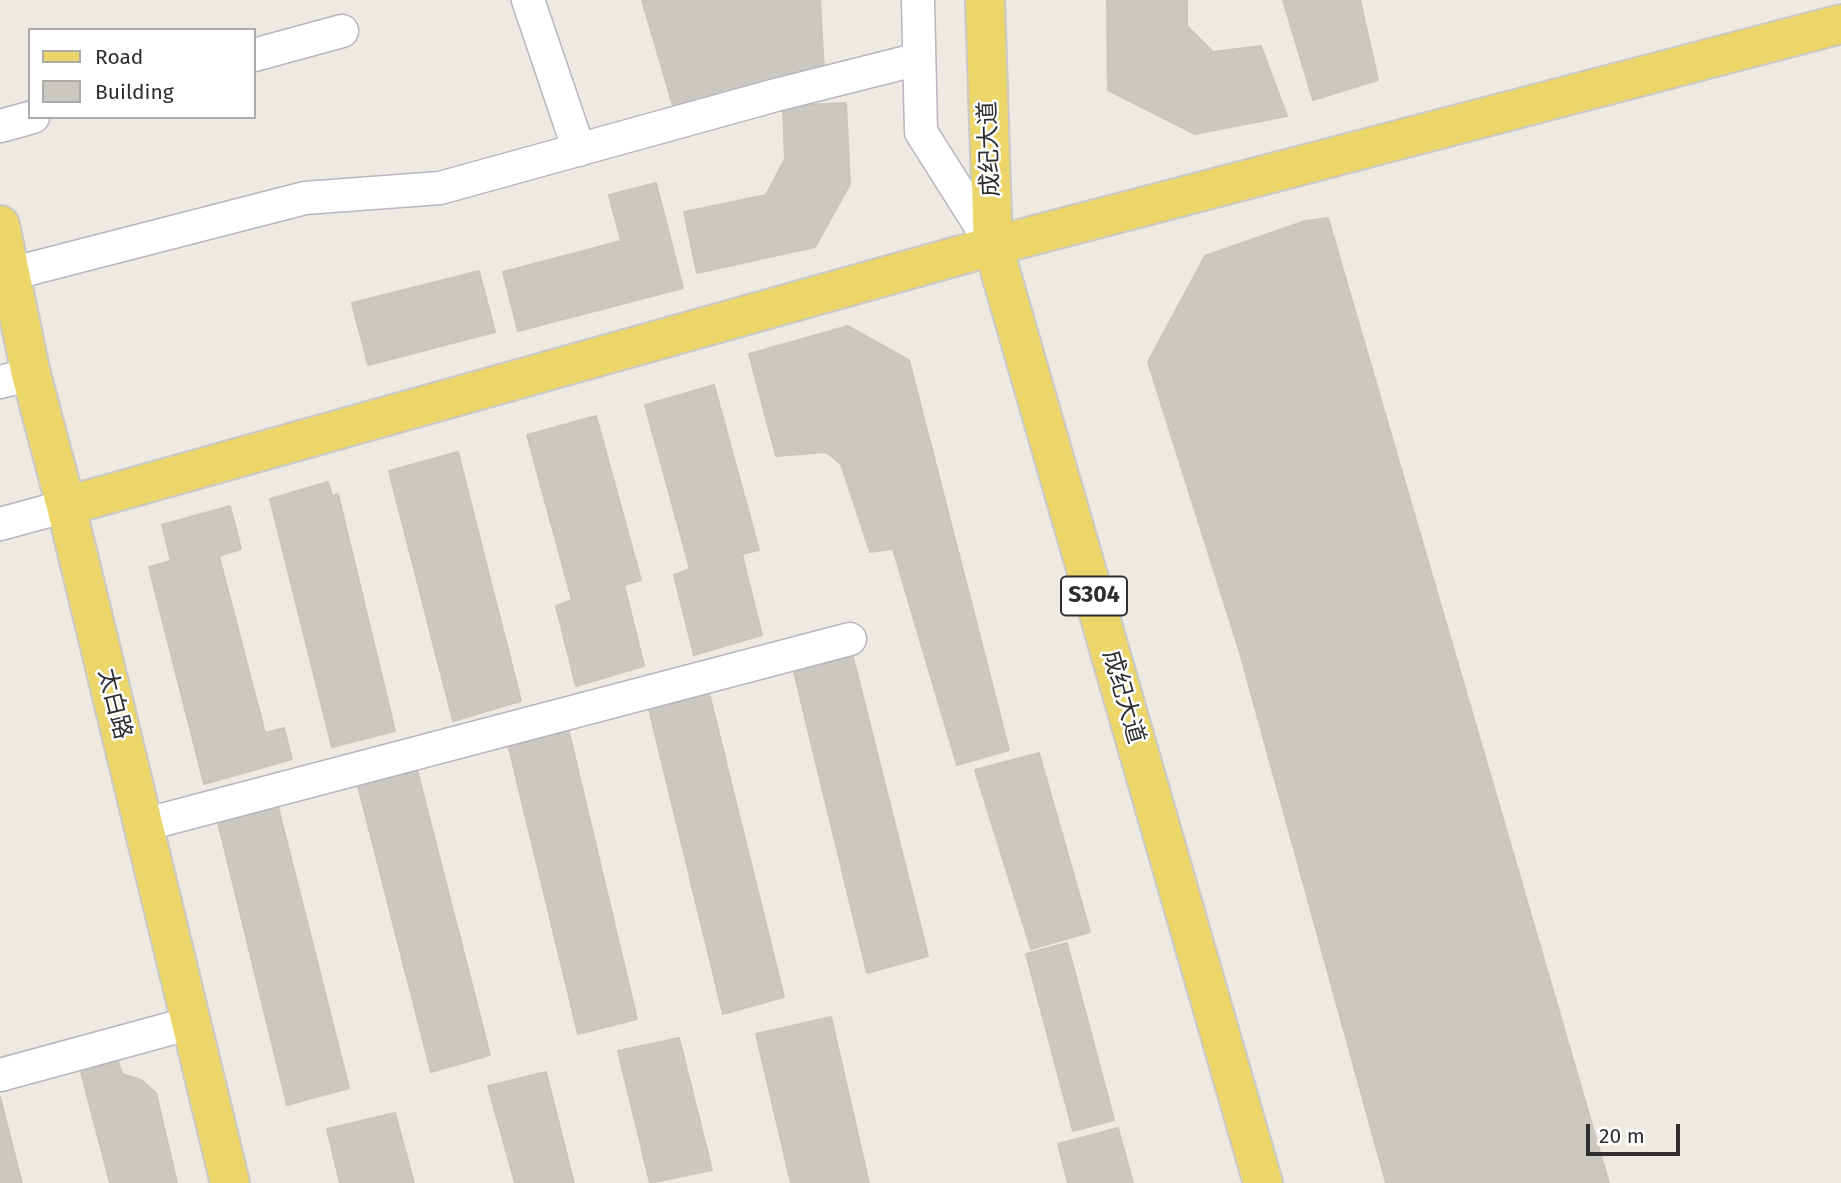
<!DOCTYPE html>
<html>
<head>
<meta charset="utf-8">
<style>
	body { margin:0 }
	#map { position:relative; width:1841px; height:1183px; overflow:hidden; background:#eeeae2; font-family:"Fira Sans",sans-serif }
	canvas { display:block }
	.legend { position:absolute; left:28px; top:28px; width:228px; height:91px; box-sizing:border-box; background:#fff; border:2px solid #ababab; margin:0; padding:9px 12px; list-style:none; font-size:21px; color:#2e2e2e }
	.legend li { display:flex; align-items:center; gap:14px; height:35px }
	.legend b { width:35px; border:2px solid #ababab }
	.scale { position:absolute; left:1586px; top:1124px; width:94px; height:32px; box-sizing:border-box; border:4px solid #2e2e2e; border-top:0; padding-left:9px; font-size:21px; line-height:24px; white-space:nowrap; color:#2e2e2e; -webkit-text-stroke:5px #fff; paint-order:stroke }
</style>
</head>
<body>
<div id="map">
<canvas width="1841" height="1183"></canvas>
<ul class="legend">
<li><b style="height:9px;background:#ecd569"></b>Road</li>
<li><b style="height:19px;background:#cac8c0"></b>Building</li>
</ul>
<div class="scale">20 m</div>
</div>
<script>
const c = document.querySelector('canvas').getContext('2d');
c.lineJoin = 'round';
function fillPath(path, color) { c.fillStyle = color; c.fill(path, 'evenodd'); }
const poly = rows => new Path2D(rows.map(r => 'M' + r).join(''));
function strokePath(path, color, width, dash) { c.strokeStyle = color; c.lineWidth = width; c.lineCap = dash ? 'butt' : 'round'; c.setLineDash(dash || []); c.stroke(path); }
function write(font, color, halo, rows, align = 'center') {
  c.font = font + ' "Fira Sans","Noto Sans SC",sans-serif'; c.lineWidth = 5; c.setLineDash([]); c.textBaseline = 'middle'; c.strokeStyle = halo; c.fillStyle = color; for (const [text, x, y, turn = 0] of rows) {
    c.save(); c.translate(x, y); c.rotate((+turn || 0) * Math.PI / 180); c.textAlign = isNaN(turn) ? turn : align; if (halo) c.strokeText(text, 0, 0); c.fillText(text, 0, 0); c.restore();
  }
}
const building = poly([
	[642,0,820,0,824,71,675,113,642,0],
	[1107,0,1187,0,1187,26,1213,52,1261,46,1287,116,1195,134,1108,90,1107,0],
	[1283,0,1360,0,1378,80,1313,100,1283,0],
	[846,103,850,184,815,247,697,273,684,212,766,195,785,159,783,106,846,103],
	[656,183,683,288,518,331,503,272,621,241,609,195,656,183],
	[1328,218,1609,1183,1386,1183,1240,653,1148,362,1205,256,1305,221,1328,218],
	[479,271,495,332,368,365,352,303,479,271],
	[848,326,909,360,1009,750,957,765,893,549,870,552,841,464,826,452,776,456,749,354,848,326],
	[714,385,759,550,742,554,762,635,694,655,674,575,690,569,645,405,714,385],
	[596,416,641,580,624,585,644,666,576,686,556,606,572,600,527,435,596,416],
	[458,452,521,701,453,721,389,471,458,452],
	[328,482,332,496,338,494,395,731,332,747,270,499,328,482],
	[230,506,241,549,219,556,265,733,284,728,292,759,204,784,149,567,171,561,162,525,230,506],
	[852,653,928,956,867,973,793,668,852,653],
	[709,693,784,997,723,1014,649,709,709,693],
	[568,728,637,1019,578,1034,508,744,568,728],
	[1039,753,1090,932,1031,949,975,770,1039,753],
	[416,766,490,1055,431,1072,357,782,416,766],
	[278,807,349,1088,287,1105,218,822,278,807],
	[1067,943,1114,1120,1073,1131,1026,954,1067,943],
	[831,1017,869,1183,791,1183,756,1034,831,1017],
	[679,1038,712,1170,650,1183,618,1051,679,1038],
	[118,1061,122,1074,141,1080,156,1093,177,1183,110,1183,81,1072,118,1061],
	[546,1072,574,1183,515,1183,488,1086,546,1072],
	[0,1097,22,1183,0,1183,0,1097],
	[395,1113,414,1183,340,1183,327,1129,395,1113],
	[1118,1128,1133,1183,1068,1183,1058,1144,1118,1128]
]);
fillPath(building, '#cac8c0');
strokePath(building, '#cac6bb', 2);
const minor = poly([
	[528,0,579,150],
	[918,0,921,132,993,246],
	[254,55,342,31],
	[0,126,33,117],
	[10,274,305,198,440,188,776,95,919,59],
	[0,382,31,374],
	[0,524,66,506],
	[143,825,850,639],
	[0,1075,191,1023]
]);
const major = poly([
	[985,0,993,246,1263,1183],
	[0,225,31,374,66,506,230,1183],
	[66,506,993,246,1841,24]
]);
strokePath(minor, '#b5b6c0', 35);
strokePath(major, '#c9c9c9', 42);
strokePath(minor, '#fff', 32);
strokePath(major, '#ecd569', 38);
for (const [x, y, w] of [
	[1094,596,66]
]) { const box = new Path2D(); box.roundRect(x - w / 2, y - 19.5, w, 39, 5); c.fillStyle = '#fff'; c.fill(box); strokePath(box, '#2e2e2e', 2); }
write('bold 23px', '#2e2e2e', null, [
	["S304",1094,596]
]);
write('24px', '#2e2e2e', '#fff', [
	["成纪大道",990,149,-92],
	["成纪大道",1123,697,74],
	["太白路",114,704,76]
]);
</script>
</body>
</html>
